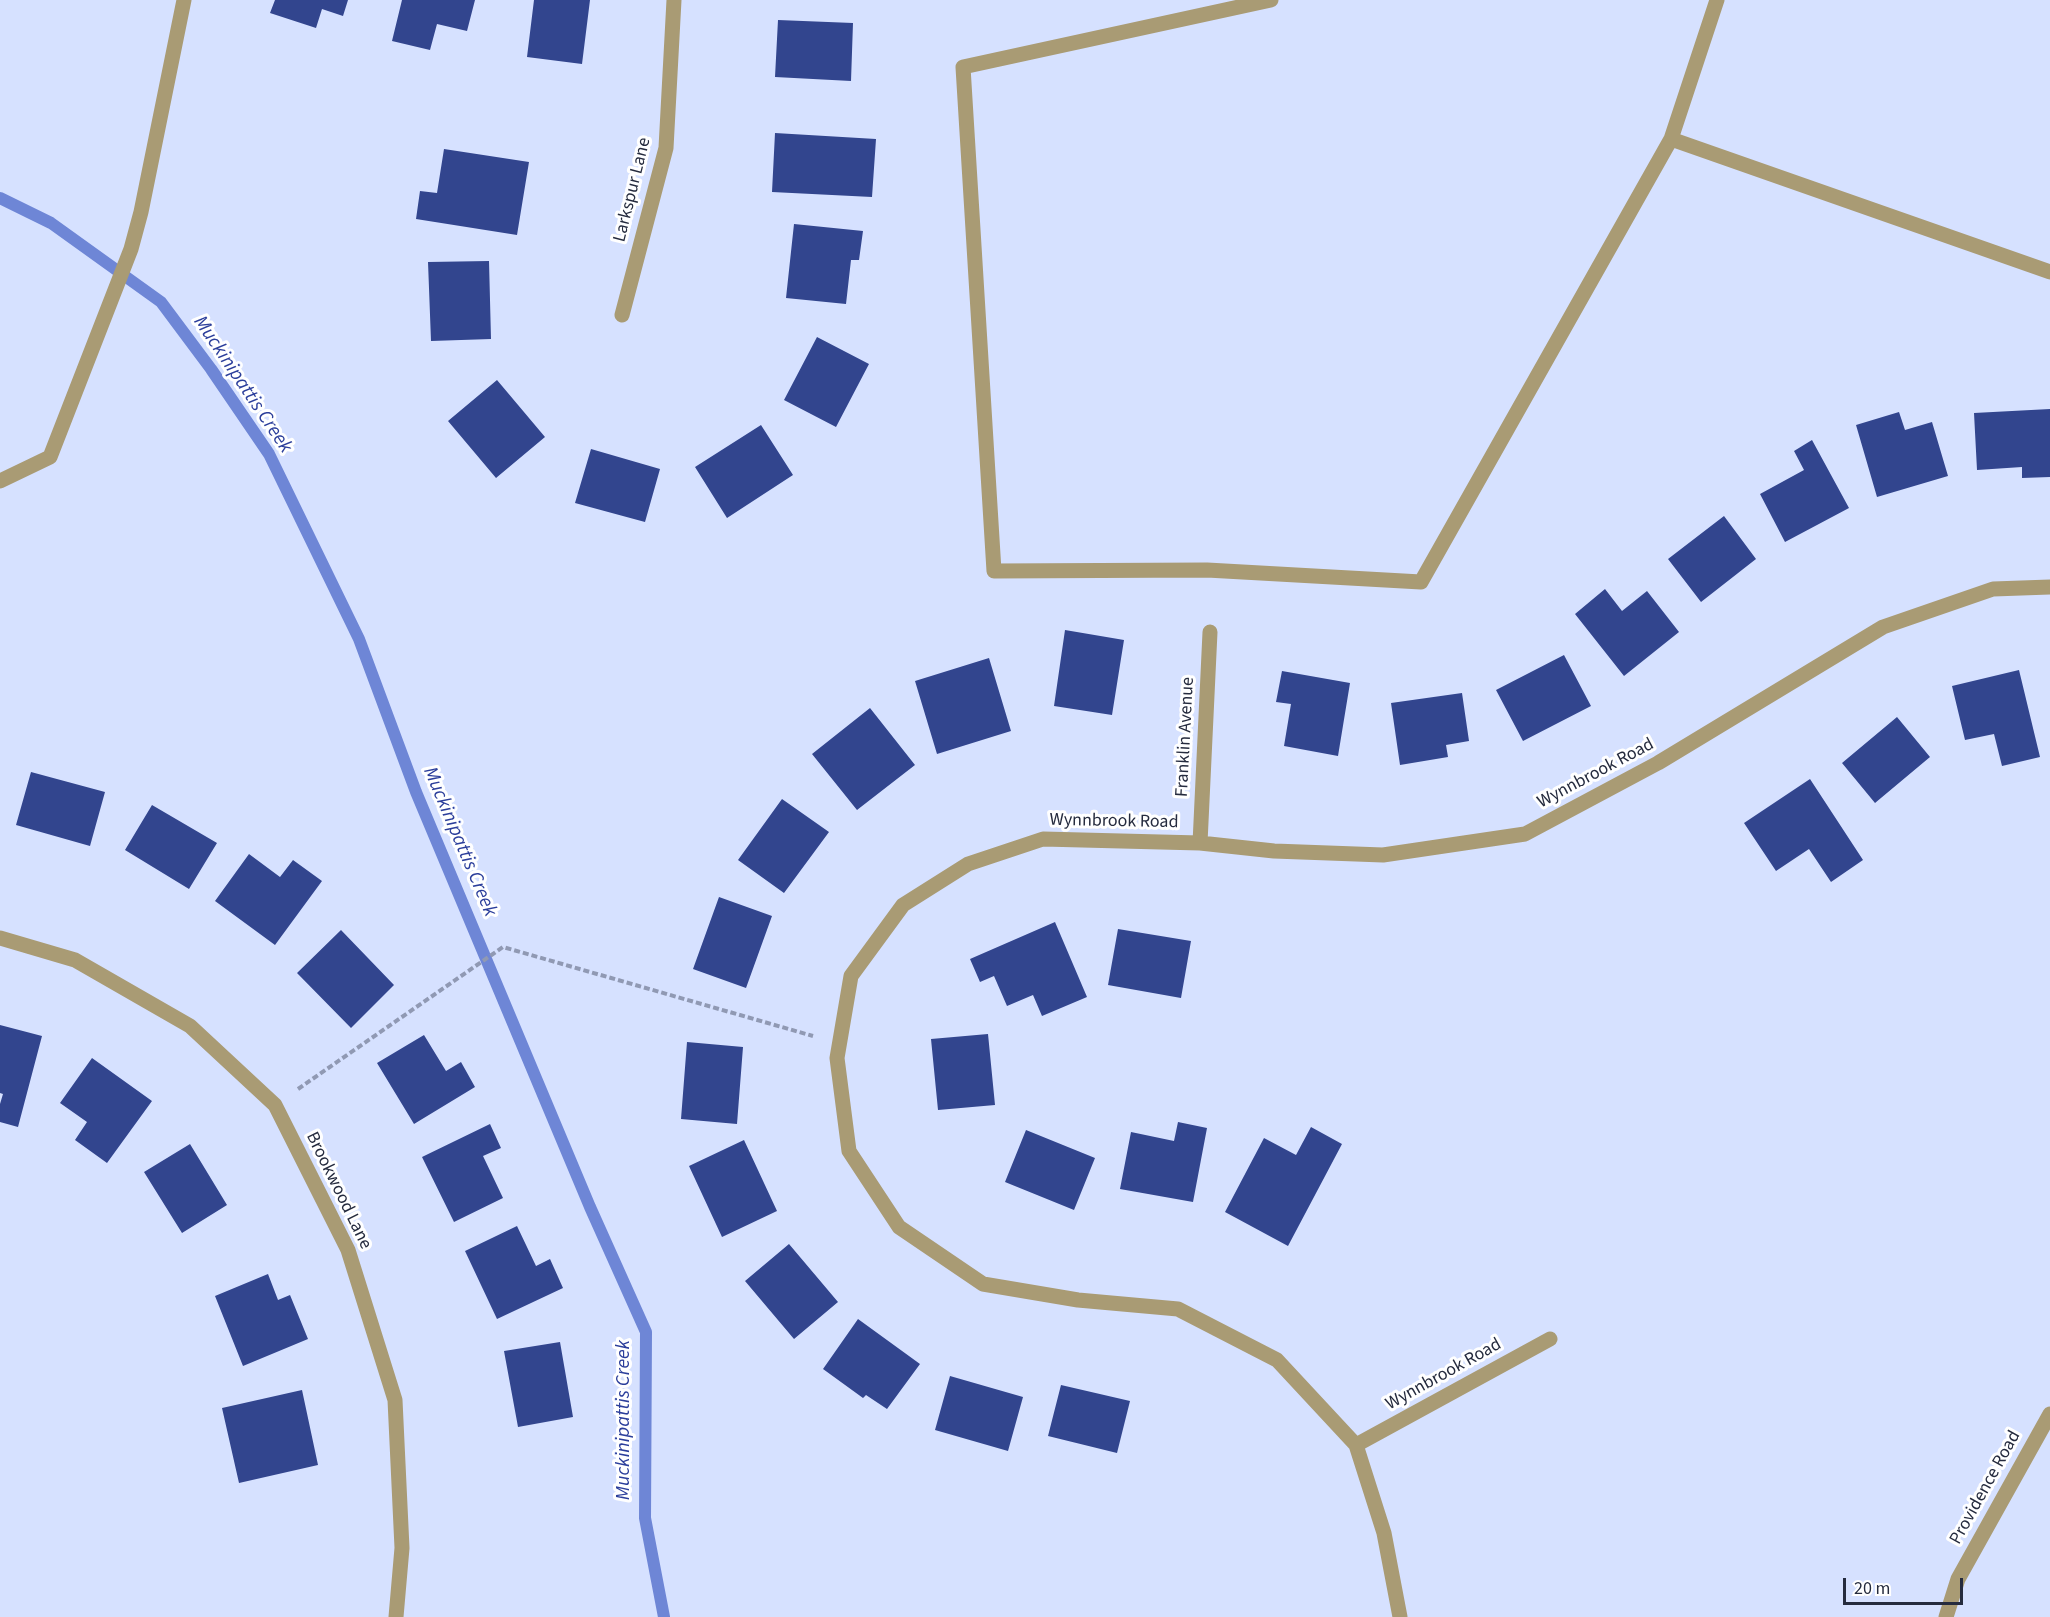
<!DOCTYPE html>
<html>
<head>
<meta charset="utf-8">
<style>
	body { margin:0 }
	#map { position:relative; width:2050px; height:1617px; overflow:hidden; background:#d6e1ff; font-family:"Source Sans 3",sans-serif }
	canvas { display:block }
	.scale { position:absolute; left:1843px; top:1578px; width:120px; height:27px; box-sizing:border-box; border:3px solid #252b3e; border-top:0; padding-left:8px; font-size:18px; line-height:21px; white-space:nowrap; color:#252b3e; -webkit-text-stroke:4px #fff; paint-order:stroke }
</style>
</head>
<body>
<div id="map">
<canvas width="2050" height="1617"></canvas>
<div class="scale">20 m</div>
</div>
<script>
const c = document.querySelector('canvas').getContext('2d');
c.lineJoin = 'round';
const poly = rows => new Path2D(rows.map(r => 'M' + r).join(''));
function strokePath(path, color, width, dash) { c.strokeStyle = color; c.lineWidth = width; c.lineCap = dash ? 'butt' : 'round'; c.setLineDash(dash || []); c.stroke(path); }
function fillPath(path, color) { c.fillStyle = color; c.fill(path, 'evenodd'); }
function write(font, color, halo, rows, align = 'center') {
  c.font = font + ' "Source Sans 3",sans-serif'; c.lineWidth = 6; c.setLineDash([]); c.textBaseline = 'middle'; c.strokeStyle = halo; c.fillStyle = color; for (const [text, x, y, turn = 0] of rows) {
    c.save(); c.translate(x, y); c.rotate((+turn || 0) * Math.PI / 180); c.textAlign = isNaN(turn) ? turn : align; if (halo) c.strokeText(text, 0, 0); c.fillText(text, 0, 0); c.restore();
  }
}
strokePath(poly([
	[0,198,51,223,161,302,211,369,269,454,359,639,416,792,590,1207,646,1332,645,1518,664,1617]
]), '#6e86d6', 12);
fillPath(poly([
	[275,0,348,0,343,16,322,9,316,28,270,13],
	[402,0,475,0,467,31,437,24,430,50,392,41],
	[534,0,590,0,582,64,527,57],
	[778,20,853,23,851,81,775,77],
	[775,133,876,139,872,197,772,192],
	[444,149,529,162,517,235,416,219,420,191,437,193],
	[794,224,863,231,859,260,851,260,846,304,786,298],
	[489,261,491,339,431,341,428,262],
	[817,337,869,364,836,427,784,400],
	[497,380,545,437,496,478,448,421],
	[2050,409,2050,477,2022,478,2022,467,1977,470,1974,413],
	[1899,412,1905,430,1932,422,1948,476,1877,497,1856,425],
	[761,425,793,475,727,518,695,467],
	[1812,440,1849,508,1785,542,1760,494,1804,470,1794,451],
	[591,449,660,469,645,522,575,503],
	[1724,516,1756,559,1701,602,1668,559],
	[1605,589,1622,611,1647,591,1679,632,1624,676,1575,614],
	[1065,630,1124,640,1112,715,1054,706],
	[1564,655,1591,706,1523,741,1496,690],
	[989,658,1011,731,937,754,915,681],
	[2019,670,2040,757,2002,766,1994,734,1965,740,1952,686],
	[1282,671,1350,683,1338,756,1284,746,1291,704,1276,702],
	[1462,693,1469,741,1446,745,1448,757,1400,765,1391,703],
	[870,708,915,765,857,810,812,754],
	[1897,717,1930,757,1875,803,1842,763],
	[31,772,105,792,90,846,16,825],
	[1810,779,1863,860,1831,882,1809,849,1776,871,1744,823],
	[782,799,829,832,784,893,738,860],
	[152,805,217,843,189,889,125,850],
	[249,854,280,877,293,860,322,881,275,945,215,901],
	[719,897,772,916,746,988,693,969],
	[1055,922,1087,997,1042,1016,1033,995,1007,1006,994,976,980,982,970,959],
	[1118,929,1191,941,1181,998,1108,985],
	[341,930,394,985,351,1028,297,973],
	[0,1025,42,1036,18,1127,0,1122,0,1104,3,1094,0,1093],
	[988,1034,995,1105,938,1110,931,1039],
	[424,1035,446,1071,461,1062,475,1087,414,1124,377,1063],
	[687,1042,743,1047,737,1124,681,1119],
	[92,1058,152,1101,107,1163,75,1140,87,1122,60,1103],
	[1178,1122,1207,1128,1193,1202,1120,1189,1131,1132,1174,1141],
	[490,1124,501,1148,483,1156,503,1198,454,1222,422,1157],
	[1311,1127,1342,1144,1288,1246,1225,1212,1264,1138,1296,1155],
	[1026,1130,1095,1158,1074,1210,1005,1182],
	[744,1140,777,1211,722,1237,689,1166],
	[190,1144,227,1205,182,1233,144,1172],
	[517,1226,536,1266,550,1259,563,1288,497,1319,465,1251],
	[789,1244,838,1302,794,1339,745,1281],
	[268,1274,278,1300,290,1295,308,1339,243,1366,215,1296],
	[858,1319,920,1364,887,1409,866,1395,863,1398,823,1369],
	[560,1342,573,1417,518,1427,504,1351],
	[950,1376,1023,1397,1008,1451,935,1430],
	[1061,1385,1130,1401,1117,1453,1048,1436],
	[302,1390,318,1465,239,1483,222,1408]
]), '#32458e');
strokePath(poly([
	[298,1089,503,947,813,1036]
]), '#9099b3', 4, [6, 3]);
strokePath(poly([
	[1271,0,963,67,994,571,1207,570,1421,582,1671,139,1717,0],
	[1671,139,2050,272]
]), '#a99b74', 15);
strokePath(poly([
	[622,315,666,148,674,0],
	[0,481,50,457,131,249,141,212,184,0],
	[1200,843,1210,632],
	[0,938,75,960,190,1026,275,1105,348,1250,395,1400,402,1548,396,1617],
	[1356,1445,1550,1339],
	[1400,1617,1384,1533,1356,1445,1277,1360,1178,1309,1078,1300,983,1284,899,1227,849,1151,837,1058,851,976,903,905,968,864,1043,839,1200,843,1274,851,1383,855,1525,834,1658,763,1883,627,1993,589,2050,587]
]), '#a99b74', 15);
strokePath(poly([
	[1946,1617,1958,1579,2050,1414]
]), '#a99b74', 15);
write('18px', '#252b3e', '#fff', [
	["Larkspur Lane",633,190,-76],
	["Franklin Avenue",1186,737,-87],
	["Wynnbrook Road",1596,774,-28],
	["Wynnbrook Road",1114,822,1],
	["Brookwood Lane",338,1191,64],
	["Wynnbrook Road",1444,1375,-29],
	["Providence Road",1986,1488,-61]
]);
write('italic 20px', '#2b3e9b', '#fff', [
	["Muckinipattis Creek",242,385,56],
	["Muckinipattis Creek",459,842,67],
	["Muckinipattis Creek",625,1420,-90]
]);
</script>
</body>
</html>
